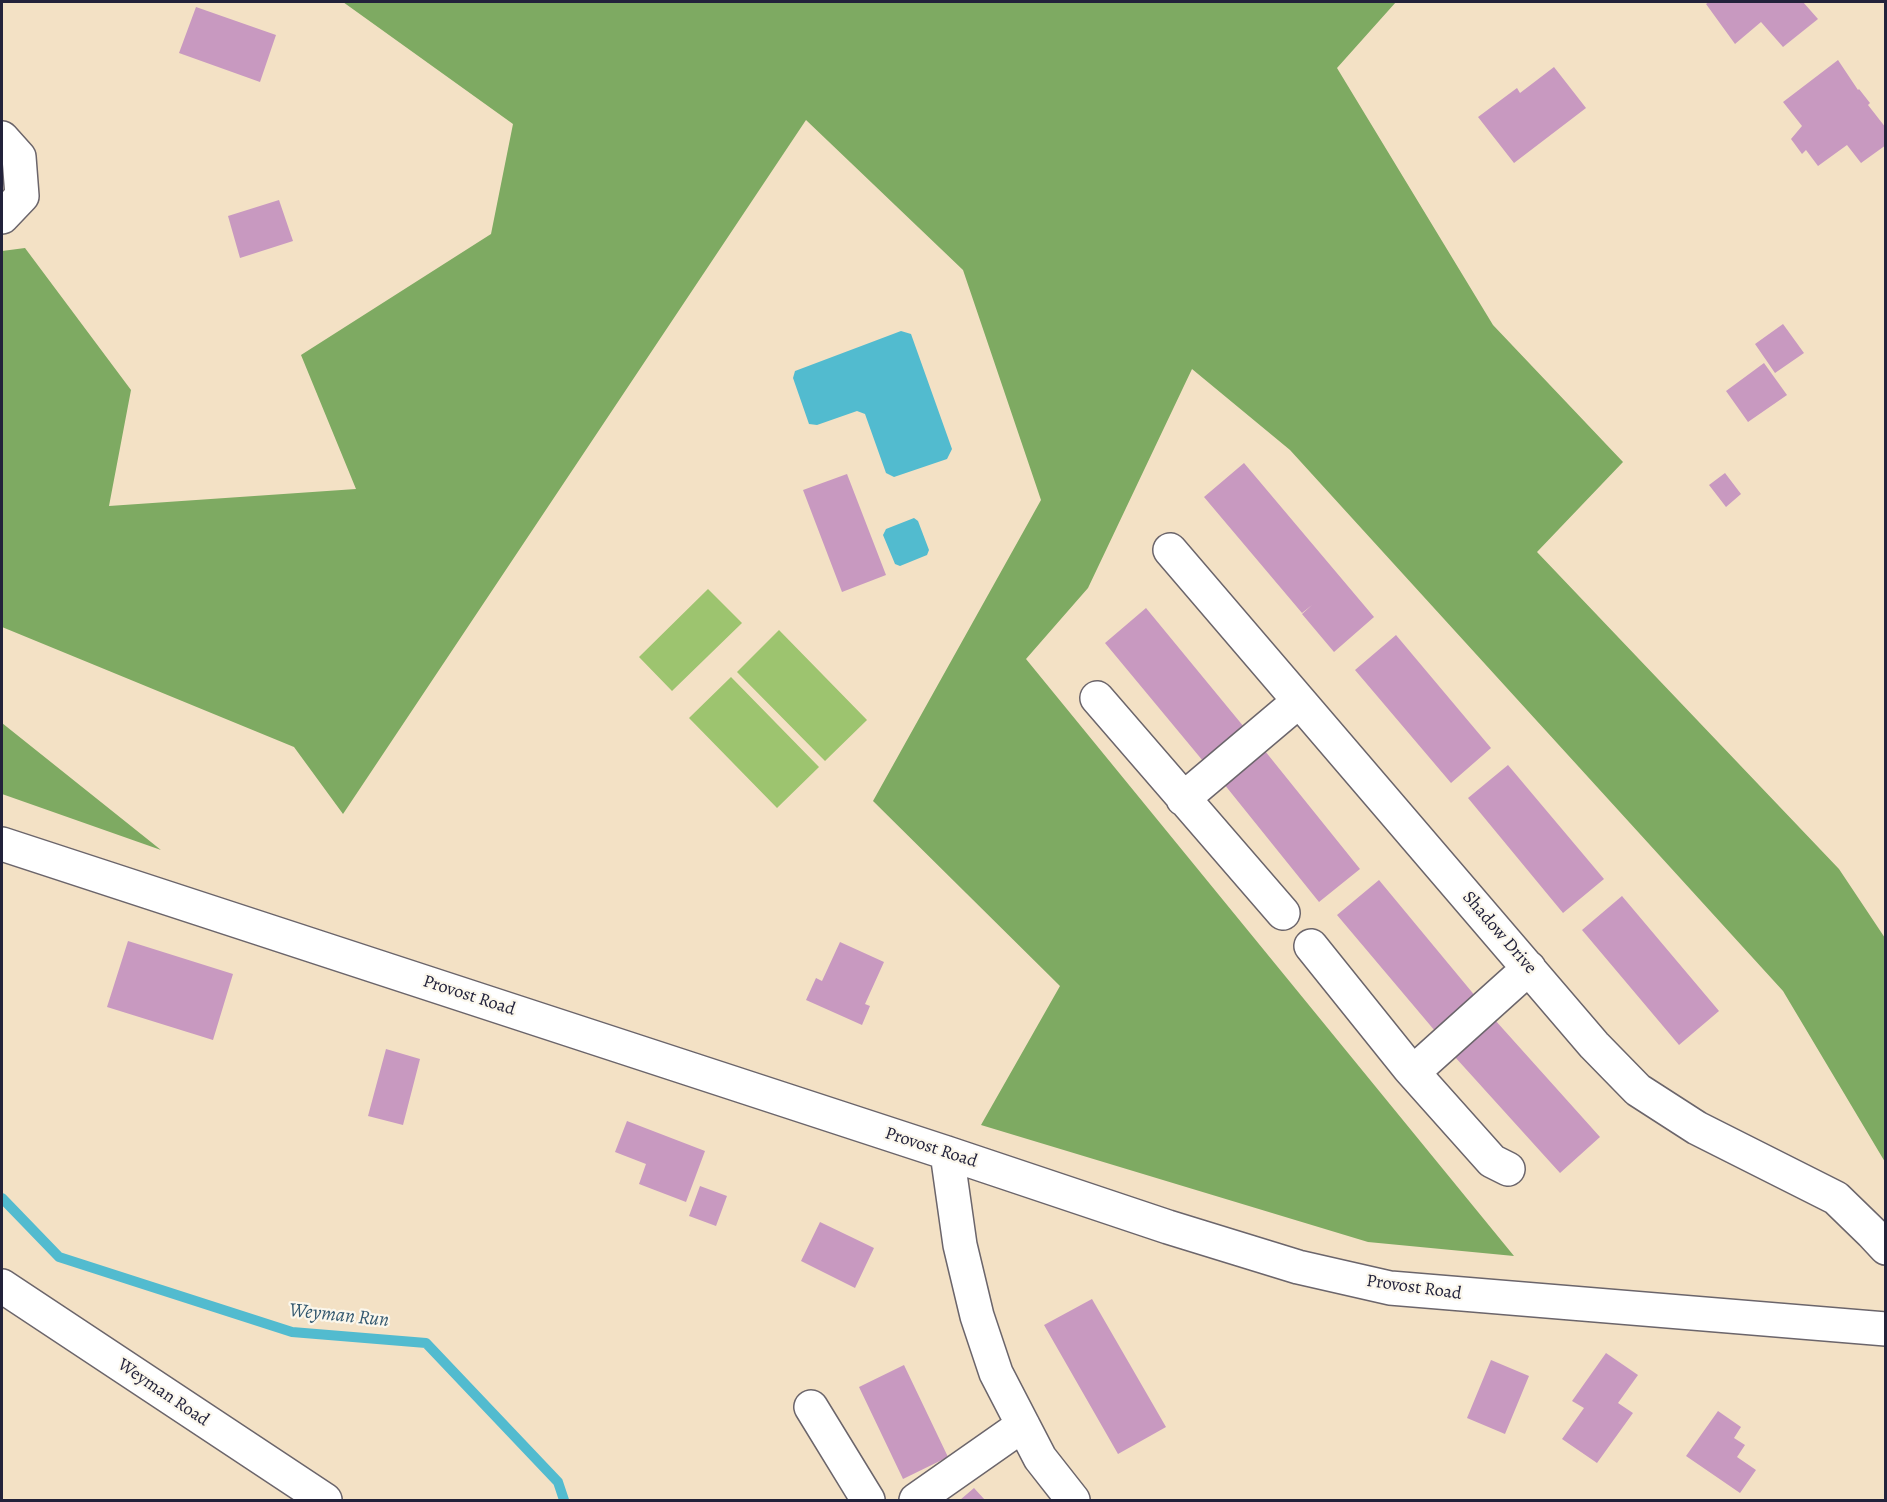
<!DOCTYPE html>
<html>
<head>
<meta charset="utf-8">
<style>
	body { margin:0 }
	#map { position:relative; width:1887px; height:1502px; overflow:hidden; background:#f3e1c5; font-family:Alegreya,serif }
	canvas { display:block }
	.frame { position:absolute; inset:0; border:3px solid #22223b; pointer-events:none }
</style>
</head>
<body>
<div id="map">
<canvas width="1887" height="1502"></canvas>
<div class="frame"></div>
</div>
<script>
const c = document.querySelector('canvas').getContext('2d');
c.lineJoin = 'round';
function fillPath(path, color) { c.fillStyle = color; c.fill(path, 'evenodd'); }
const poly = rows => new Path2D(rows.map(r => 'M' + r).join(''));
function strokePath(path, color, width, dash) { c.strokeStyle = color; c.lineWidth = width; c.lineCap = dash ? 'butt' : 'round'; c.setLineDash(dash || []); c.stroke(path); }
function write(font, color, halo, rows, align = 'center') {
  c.font = font + ' Alegreya,serif'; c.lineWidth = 4.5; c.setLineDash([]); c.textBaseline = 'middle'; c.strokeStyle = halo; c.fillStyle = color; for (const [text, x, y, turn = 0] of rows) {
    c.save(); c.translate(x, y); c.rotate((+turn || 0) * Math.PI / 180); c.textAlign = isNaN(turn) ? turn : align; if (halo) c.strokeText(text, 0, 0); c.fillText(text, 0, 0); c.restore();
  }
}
fillPath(poly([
	[708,589,742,623,672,691,639,657],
	[779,630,867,720,825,761,737,672],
	[731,677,819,767,777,808,689,718]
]), '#9dc46f');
fillPath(poly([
	[343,2,1396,2,1337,68,1493,325,1623,462,1537,552,1839,869,1885,938,1885,1162,1783,991,1290,450,1192,369,1088,588,1026,659,1514,1256,1368,1242,981,1125,1060,986,873,801,1041,500,963,270,806,120,343,814,294,747,2,627,2,251,25,248,131,390,109,506,356,489,301,355,491,234,513,124],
	[2,723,161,850,2,794]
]), '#7eaa62');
fillPath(poly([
	[901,331,911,334,952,449,947,459,894,477,886,473,865,414,857,411,817,425,809,424,793,378,795,371],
	[914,518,918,521,929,550,927,555,900,566,895,564,883,535,886,529]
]), '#52bbcf');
strokePath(poly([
	[2,1198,59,1257,292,1332,426,1343,558,1482,564,1500]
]), '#52bbcf', 10);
fillPath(poly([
	[1709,2,1803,2,1818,19,1783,47,1761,22,1735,44,1706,4],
	[196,7,276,35,260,82,179,53],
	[1838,60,1858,90,1859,89,1870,103,1868,105,1886,128,1886,145,1861,163,1847,145,1818,166,1806,150,1802,154,1791,139,1802,126,1783,102],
	[1554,67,1586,108,1514,163,1478,117,1517,88,1520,93],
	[279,200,293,241,240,258,228,216],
	[1783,324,1804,353,1775,373,1755,344],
	[1764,363,1787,395,1748,422,1726,391],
	[1244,463,1374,617,1334,652,1302,614,1312,605,1302,613,1204,497],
	[1725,473,1741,494,1726,507,1709,485],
	[847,474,886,575,842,592,803,490],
	[1146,608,1244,727,1203,761,1105,643],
	[1396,635,1491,748,1451,783,1355,670],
	[1265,751,1360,869,1319,902,1224,784],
	[1508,765,1604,879,1563,913,1468,798],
	[1379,880,1476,997,1435,1031,1337,915],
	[1622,896,1719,1011,1679,1045,1582,930],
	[128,941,233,974,213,1040,107,1007],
	[840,942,884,962,865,1004,870,1006,862,1025,806,1000,816,978,822,981],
	[1495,1020,1600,1137,1560,1173,1455,1057],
	[386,1049,420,1059,403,1125,368,1116],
	[627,1121,705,1151,686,1202,639,1184,646,1164,615,1152],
	[700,1186,727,1196,716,1226,689,1216],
	[820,1222,874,1248,855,1288,801,1261],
	[1092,1299,1166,1427,1118,1454,1044,1325],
	[1606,1353,1638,1375,1618,1403,1633,1413,1597,1463,1562,1439,1584,1408,1572,1401],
	[1491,1360,1529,1376,1505,1434,1467,1418],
	[904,1365,948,1457,903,1479,859,1387],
	[1718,1411,1741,1427,1734,1438,1745,1445,1737,1457,1756,1470,1740,1493,1686,1456],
	[974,1488,985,1500,960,1500]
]), '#c899c0');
const minor = poly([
	[2,138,19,157,22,196,2,217],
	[1170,550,1594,1045,1638,1090,1697,1128,1836,1198,1872,1233,1886,1248],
	[1097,698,1283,913],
	[1183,799,1299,701],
	[2,844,947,1153,1168,1227,1298,1267,1390,1288,1886,1329],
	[1311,946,1409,1068,1419,1067,1529,968],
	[1409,1068,1492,1161,1508,1169],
	[947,1153,960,1245,977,1316,996,1373,1040,1458,1073,1500],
	[2,1286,325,1500],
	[811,1407,868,1500],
	[916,1500,1023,1425]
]);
strokePath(minor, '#6b656b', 36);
strokePath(minor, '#fff', 33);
write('18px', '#22223b', '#fbf7ec', [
	["Shadow Drive",1499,933,49],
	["Provost Road",469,996,18],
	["Provost Road",931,1148,18],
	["Provost Road",1414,1288,8],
	["Weyman Road",163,1393,34]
]);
write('italic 20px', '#33586f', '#fbf7ec', [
	["Weyman Run",339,1316,6]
]);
</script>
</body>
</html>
